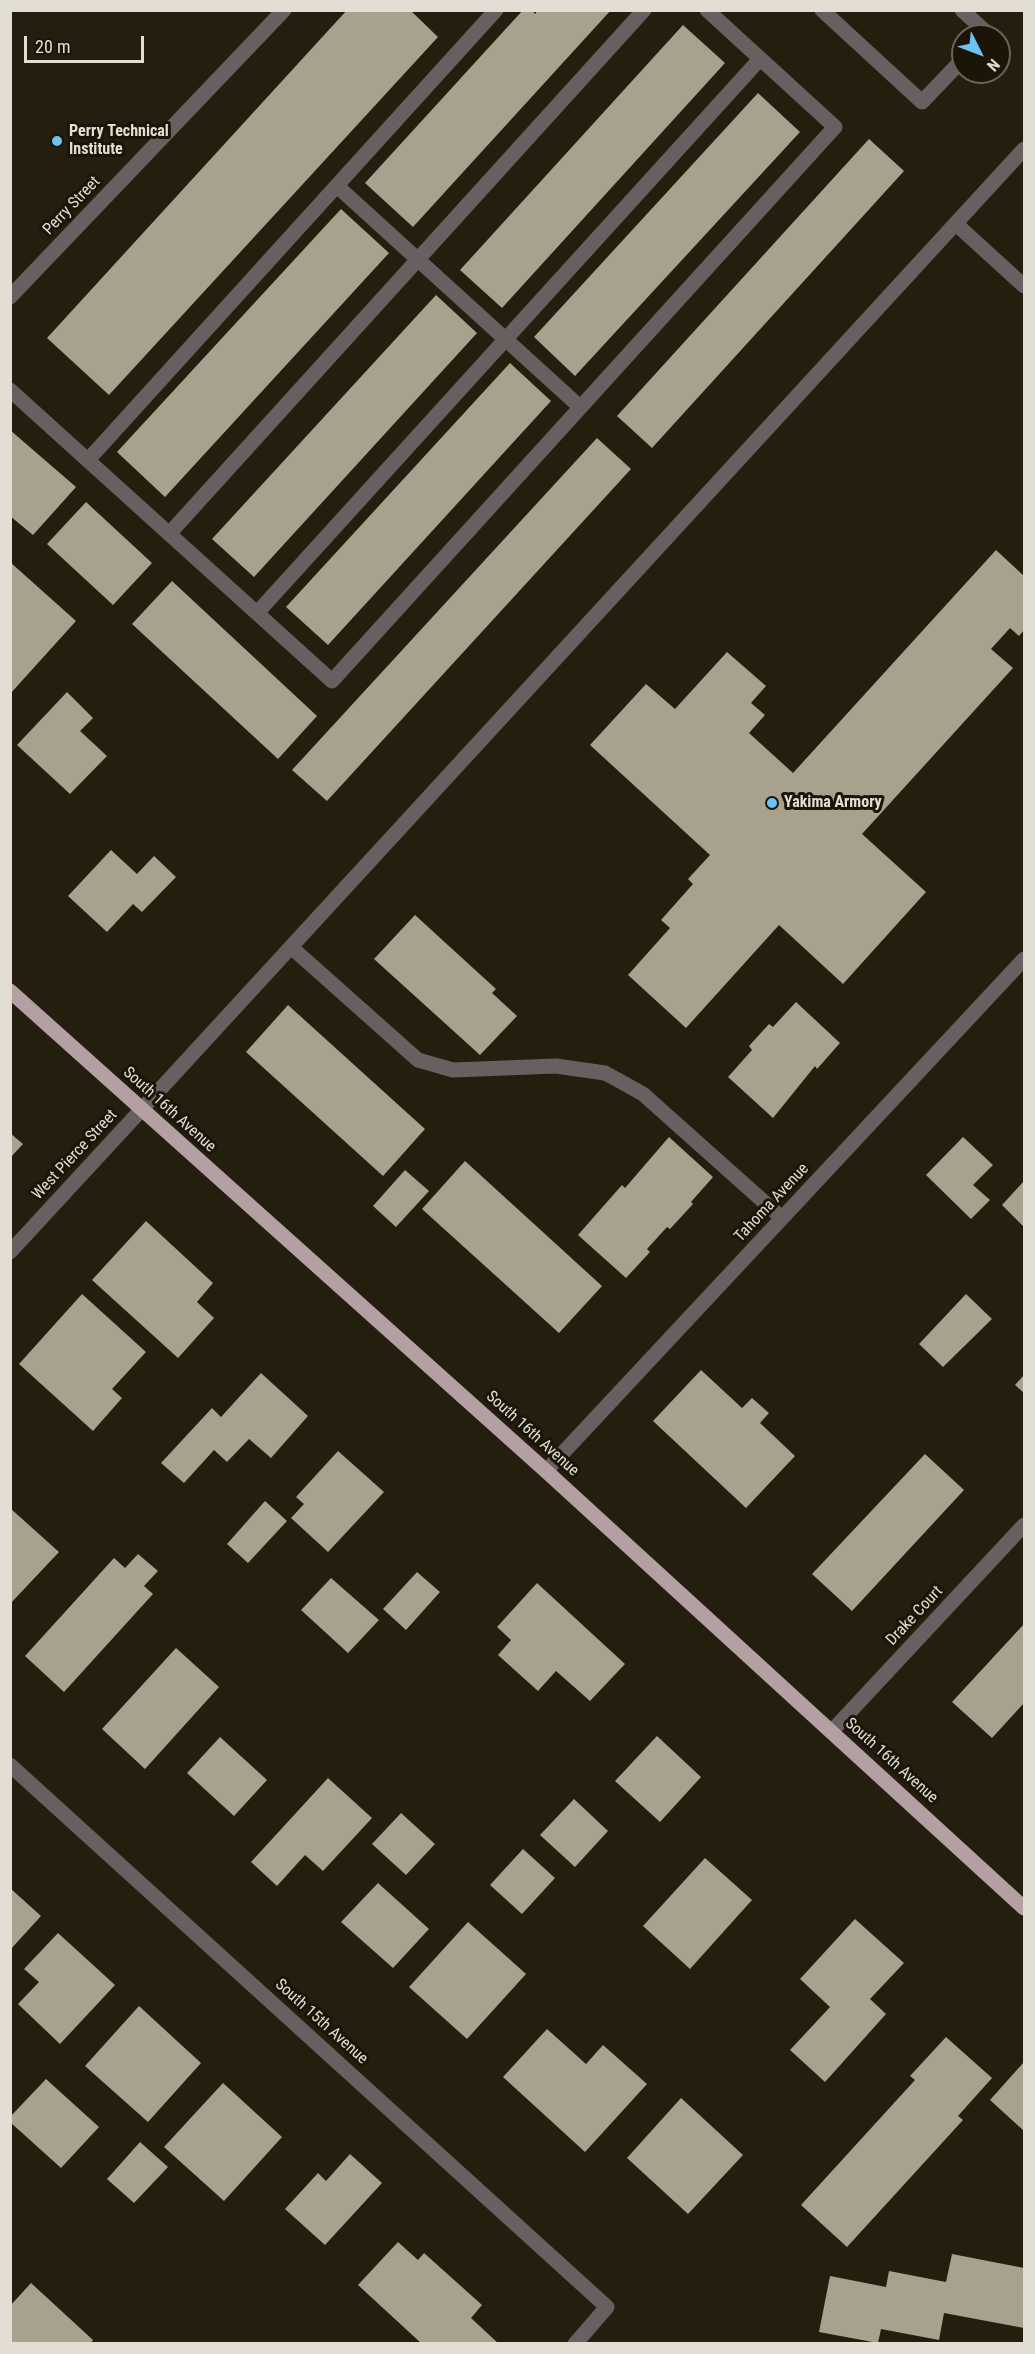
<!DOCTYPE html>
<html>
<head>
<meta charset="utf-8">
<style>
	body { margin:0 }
	#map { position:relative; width:1035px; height:2354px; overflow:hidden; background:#241e0f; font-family:"Roboto Condensed",sans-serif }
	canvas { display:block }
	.frame { position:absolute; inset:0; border:12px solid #e2ded4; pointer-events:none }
	.north { position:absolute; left:951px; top:24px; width:60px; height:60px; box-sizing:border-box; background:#1b1507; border:2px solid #6b6559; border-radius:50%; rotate:132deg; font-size:16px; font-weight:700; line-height:24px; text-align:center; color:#e2ded4 }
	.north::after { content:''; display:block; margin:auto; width:21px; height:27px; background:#6ec2f3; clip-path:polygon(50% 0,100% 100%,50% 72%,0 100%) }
	.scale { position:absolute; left:24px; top:36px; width:120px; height:27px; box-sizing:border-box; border:3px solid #e2ded4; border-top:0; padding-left:8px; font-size:18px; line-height:21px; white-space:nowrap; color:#e2ded4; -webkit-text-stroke:4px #1b1507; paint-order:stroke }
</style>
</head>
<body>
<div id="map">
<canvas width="1035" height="2354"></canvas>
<div class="frame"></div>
<div class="north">N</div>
<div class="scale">20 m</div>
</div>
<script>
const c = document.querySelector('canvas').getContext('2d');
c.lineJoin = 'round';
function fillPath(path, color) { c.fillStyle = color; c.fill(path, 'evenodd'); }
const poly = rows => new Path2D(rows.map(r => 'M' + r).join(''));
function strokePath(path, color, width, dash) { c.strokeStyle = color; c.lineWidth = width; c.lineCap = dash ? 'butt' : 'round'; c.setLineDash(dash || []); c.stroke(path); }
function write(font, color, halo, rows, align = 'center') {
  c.font = font + ' "Roboto Condensed",sans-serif'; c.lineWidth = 6; c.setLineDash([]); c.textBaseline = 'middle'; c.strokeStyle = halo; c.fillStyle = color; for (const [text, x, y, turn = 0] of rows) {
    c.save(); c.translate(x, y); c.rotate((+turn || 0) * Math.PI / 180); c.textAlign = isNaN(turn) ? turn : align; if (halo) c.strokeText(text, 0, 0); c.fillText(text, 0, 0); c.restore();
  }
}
fillPath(poly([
	[347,10,410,10,438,37,109,395,47,338],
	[523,10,532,10,535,14,538,10,611,10,413,227,365,183],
	[683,25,725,63,502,308,460,270],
	[758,93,800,132,575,376,534,337],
	[869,139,904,171,652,448,617,416],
	[341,209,389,253,165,497,117,452],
	[436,295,477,333,254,577,212,539],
	[510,363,551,401,328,645,286,607],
	[10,430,76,487,33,535,10,516],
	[597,438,631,469,327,801,292,770],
	[86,502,152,563,113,605,47,544],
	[996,550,1024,576,1024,630,1019,636,1010,628,991,649,1013,668,862,834,926,892,843,984,779,925,686,1028,628,975,670,928,661,920,693,884,688,879,710,855,590,745,646,684,675,709,727,652,766,686,751,703,765,715,749,733,793,773],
	[10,562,76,621,10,694],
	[172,581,317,716,278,759,132,624],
	[67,692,93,718,80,731,107,756,70,794,17,745],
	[111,850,137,874,154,856,176,877,142,912,133,904,107,932,68,896],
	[415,915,496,989,492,993,517,1016,480,1055,374,959],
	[796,1002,840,1043,817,1069,815,1066,773,1118,728,1077,752,1050,749,1046,769,1024,773,1027],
	[288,1005,425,1129,383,1176,246,1052],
	[10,1133,23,1144,10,1158],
	[669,1137,713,1177,691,1202,693,1204,670,1229,667,1227,647,1249,650,1252,626,1278,578,1235,622,1185,625,1188],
	[963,1137,993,1165,973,1185,990,1200,971,1219,926,1175],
	[465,1161,602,1286,559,1333,422,1209],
	[405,1170,429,1191,396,1227,373,1206],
	[1024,1181,1024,1227,1002,1205],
	[146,1221,213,1283,197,1302,214,1318,178,1358,92,1280],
	[82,1294,146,1352,112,1389,122,1398,93,1431,19,1364],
	[966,1294,992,1319,943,1367,919,1344],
	[701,1370,742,1408,752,1398,769,1413,760,1423,795,1456,746,1508,653,1421],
	[261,1373,308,1416,271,1458,249,1439,227,1462,214,1450,184,1483,161,1463,212,1408,221,1417],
	[1024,1375,1024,1393,1015,1385],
	[338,1451,384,1492,328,1552,291,1518,304,1504,296,1497],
	[925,1454,964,1490,852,1611,812,1574],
	[265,1501,287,1521,248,1563,227,1544],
	[10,1508,59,1552,10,1604],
	[138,1554,158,1571,144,1586,153,1594,64,1692,25,1656,114,1558,125,1568],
	[417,1572,440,1592,406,1630,383,1609],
	[331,1578,379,1620,348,1653,301,1610],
	[537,1583,625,1664,590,1701,556,1671,538,1691,498,1655,511,1640,497,1627],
	[1024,1624,1024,1703,992,1738,952,1702],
	[176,1648,219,1687,145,1769,102,1729],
	[657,1736,701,1777,660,1822,615,1781],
	[220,1737,267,1780,234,1816,187,1773],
	[328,1778,372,1818,323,1871,305,1855,277,1886,251,1862],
	[574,1799,608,1831,575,1867,540,1835],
	[401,1813,435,1844,406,1875,372,1844],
	[523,1849,555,1878,522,1914,490,1885],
	[705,1858,752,1900,690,1969,643,1926],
	[378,1883,429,1929,393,1968,341,1922],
	[10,1888,41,1916,10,1950],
	[855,1919,904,1963,870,1999,886,2014,825,2082,790,2050,830,2007,800,1979],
	[468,1922,526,1974,467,2039,409,1987],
	[58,1933,115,1985,60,2044,18,2004,39,1982,24,1969],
	[139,2006,201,2063,148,2122,85,2066],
	[547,2029,586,2064,603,2045,647,2084,585,2152,503,2077],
	[946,2037,992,2078,958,2116,963,2120,847,2247,801,2205,915,2080,910,2076],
	[1024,2062,1024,2131,990,2100],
	[46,2079,99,2127,61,2168,10,2122,10,2117],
	[223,2083,282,2137,224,2201,164,2147],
	[681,2098,743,2155,688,2214,627,2158],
	[140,2142,168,2167,134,2203,107,2179],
	[350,2154,382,2183,325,2245,285,2209,318,2173,326,2181],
	[398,2242,418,2260,424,2253,482,2305,471,2318,499,2344,422,2344,358,2285],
	[952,2254,1024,2268,1024,2328,944,2313,939,2340,881,2329,878,2343,819,2332,830,2276,886,2287,889,2271,946,2282],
	[31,2283,93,2340,90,2344,10,2344,10,2306]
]), '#a8a18e');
strokePath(poly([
	[822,10,922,102,963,59],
	[962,10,987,33,984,36],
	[337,186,580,407],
	[956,224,1024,286],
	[10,390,332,681,835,127,707,10],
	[88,460,496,10],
	[169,534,644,10],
	[257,613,760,59],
	[291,947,418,1060,453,1070,556,1066,605,1073,618,1080,643,1094,782,1218],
	[142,1109,1024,149]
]), '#695f60', 15);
strokePath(poly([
	[10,297,284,10],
	[10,1252,142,1109],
	[546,1471,1024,959],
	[832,1731,1024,1525],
	[10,1765,607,2307,575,2344]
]), '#695f60', 15);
strokePath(poly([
	[10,991,546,1471,1024,1908]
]), '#b4a0a3', 15);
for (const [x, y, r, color] of [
	[57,141,6,"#6ec2f3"],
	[772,803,6,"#6ec2f3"]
]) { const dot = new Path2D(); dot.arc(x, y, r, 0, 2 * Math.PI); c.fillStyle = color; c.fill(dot); strokePath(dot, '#1b1507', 2); }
write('bold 16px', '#e2ded4', '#1b1507', [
	["Perry Technical",69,132],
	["Institute",69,150],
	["Yakima Armory",784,803]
], 'left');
write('16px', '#e2ded4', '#1b1507', [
	["Perry Street",72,206,-46],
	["South 16th Avenue",169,1110,42],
	["West Pierce Street",75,1155,-47],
	["Tahoma Avenue",772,1203,-47],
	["South 16th Avenue",532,1434,42],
	["Drake Court",915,1616,-47],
	["South 16th Avenue",891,1761,42],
	["South 15th Avenue",321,2022,42]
]);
</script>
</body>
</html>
